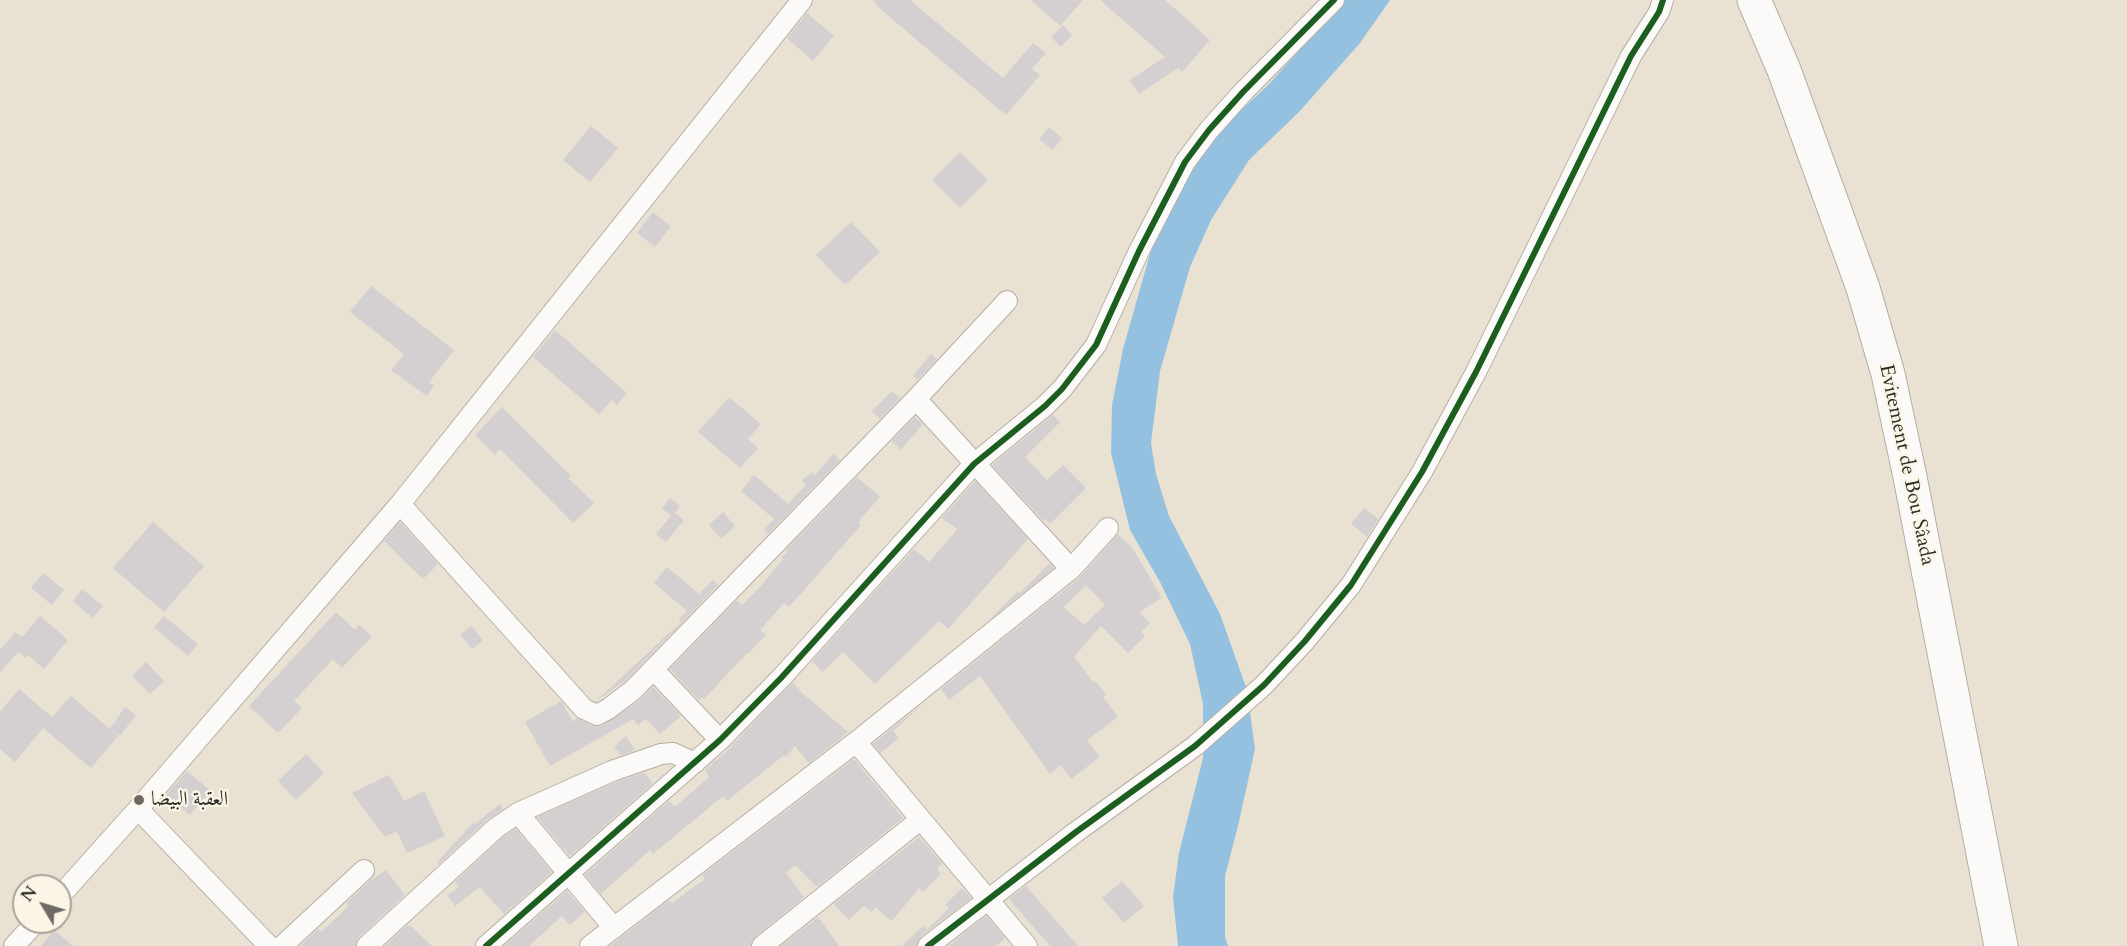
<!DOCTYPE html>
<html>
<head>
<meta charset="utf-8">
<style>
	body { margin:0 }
	#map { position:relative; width:2127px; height:946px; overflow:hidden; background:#e9e1d2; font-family:Cardo,serif }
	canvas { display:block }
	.north { position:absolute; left:12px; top:874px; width:60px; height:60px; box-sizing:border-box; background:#fcf5e5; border:2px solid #a8a49b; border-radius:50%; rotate:308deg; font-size:16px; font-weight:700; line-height:24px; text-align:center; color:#2b2b2b }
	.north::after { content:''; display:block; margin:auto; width:21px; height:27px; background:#6e6b65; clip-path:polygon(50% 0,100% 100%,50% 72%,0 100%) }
</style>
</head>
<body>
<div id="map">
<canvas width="2127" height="946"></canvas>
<div class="north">N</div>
</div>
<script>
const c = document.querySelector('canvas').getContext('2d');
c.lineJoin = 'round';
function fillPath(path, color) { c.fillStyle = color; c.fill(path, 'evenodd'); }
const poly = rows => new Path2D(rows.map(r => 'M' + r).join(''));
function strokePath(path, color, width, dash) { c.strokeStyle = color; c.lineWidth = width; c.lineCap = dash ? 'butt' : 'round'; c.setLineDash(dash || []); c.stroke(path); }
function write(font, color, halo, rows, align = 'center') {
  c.font = font + ' Cardo,Amiri,serif'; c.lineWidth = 4.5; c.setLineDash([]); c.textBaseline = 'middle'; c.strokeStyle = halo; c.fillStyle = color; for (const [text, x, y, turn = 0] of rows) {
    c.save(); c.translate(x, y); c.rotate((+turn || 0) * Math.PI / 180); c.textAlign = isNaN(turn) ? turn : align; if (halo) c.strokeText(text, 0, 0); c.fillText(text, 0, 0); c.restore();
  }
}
fillPath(poly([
	[1342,0,1390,0,1360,43,1299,112,1249,160,1211,220,1190,267,1160,371,1151,443,1156,474,1169,516,1220,614,1247,690,1255,749,1238,826,1225,876,1225,937,1228,946,1178,946,1173,897,1179,853,1203,758,1203,704,1190,644,1160,582,1130,530,1111,453,1112,405,1123,349,1155,236,1181,187,1223,127,1267,86,1325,22]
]), '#95c1e0');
fillPath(poly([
	[873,0,910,0,1003,78,1033,43,1046,53,1032,69,1040,75,1006,115,879,8],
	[1031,0,1083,0,1060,26],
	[1100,0,1165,0,1210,40,1182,72,1178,68,1139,94,1130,80,1165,57],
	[807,13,834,36,813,61,787,38],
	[1063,25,1072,35,1061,47,1051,37],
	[591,126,618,148,590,182,563,160],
	[1049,127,1062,138,1053,150,1039,139],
	[960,152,988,180,960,208,932,180],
	[653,212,671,226,655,247,637,233],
	[851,222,880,252,845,285,816,255],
	[371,286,454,350,429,382,434,386,427,396,391,370,404,354,350,312],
	[555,330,627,393,617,405,612,400,599,414,533,357],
	[931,354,937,359,917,380,913,376],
	[892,391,900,398,880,419,872,411],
	[729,397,761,424,748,439,758,448,740,468,698,432],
	[502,407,571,476,568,478,594,503,573,523,500,449,495,455,475,435],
	[1053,415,1060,422,1025,457,1047,480,1063,465,1086,488,1050,524,1045,519,1044,521,992,465],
	[915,417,923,424,901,450,892,441],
	[833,454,840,460,768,534,764,530,774,519,741,491,754,475,788,504,806,485,802,480,813,472,815,475],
	[857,477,880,497,858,522,861,525,789,607,784,603,760,630,766,635,748,654,747,653,704,699,702,697,699,700,670,669,737,600,742,605,760,587,783,559,781,558,787,552,785,551],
	[975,481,1028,539,948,629,939,621,875,684,843,652,822,672,812,661,914,549,929,562,955,532,957,529,942,518],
	[670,498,680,506,675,513,684,520,666,542,656,534,671,516,662,508],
	[1364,508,1378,519,1367,537,1351,524],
	[723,512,735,526,721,539,709,525],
	[153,522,204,566,164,612,113,568],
	[400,522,438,564,423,579,384,541],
	[1118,534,1133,549,1162,598,1139,612,1150,623,1141,632,1145,636,1128,653,1101,626,1074,657,1094,683,1096,681,1106,695,1103,697,1118,717,1087,740,1100,757,1071,779,1061,765,1050,774,980,676,949,700,941,689,1079,578],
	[1086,585,1105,605,1084,625,1064,607],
	[1050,563,1054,568,987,622,1018,591,1020,593],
	[667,567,699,594,713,580,718,585,625,681,596,701,681,622,679,619,687,611,654,583],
	[43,573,64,590,52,605,31,588],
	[82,589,103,606,93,618,73,601],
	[336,612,355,630,359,625,372,637,342,668,333,659,294,701,302,708,278,733,249,706],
	[40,616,68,640,44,669,28,655,26,658,18,652,0,673,0,650,15,632,22,637],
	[164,616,198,644,188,656,154,627],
	[471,626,483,640,472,649,460,635],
	[146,662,164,681,150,694,132,676],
	[793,682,802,693,848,732,865,719,809,763,795,746,786,757,784,755,727,801,723,796,653,854,650,850,601,894,585,875,669,801,675,807,709,777,705,769,725,753],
	[653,687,681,716,660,734,646,719,638,725,633,719,550,766,525,722,561,701,573,722,577,718,592,726,602,726,640,700],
	[19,689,52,717,71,696,118,736,91,768,43,728,15,762,0,749,0,712],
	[925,702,893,731,899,738,880,753,873,744],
	[125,707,136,715,120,736,110,729],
	[626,736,635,750,621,755,614,747],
	[306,754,324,773,296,800,278,781],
	[854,759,903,818,817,887,795,865,786,873,804,897,755,937,750,946,610,946,669,900,672,903,705,879,702,875],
	[187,771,211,791,190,815,166,795],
	[644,773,653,783,570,856,537,817,616,782],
	[389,775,404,801,424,791,445,836,407,853,397,831,385,837,352,793],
	[500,804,503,809,488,819,439,864,437,862,474,822,475,824],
	[516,829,552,872,504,914,480,887,455,906,447,895,459,887,455,882,503,837],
	[919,837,942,863,937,869,941,874,923,892,919,888,892,921,875,907,872,912,864,906,849,920,834,904],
	[386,870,405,895,359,937,355,946,300,946,318,929,321,932,349,906,346,903,369,882],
	[1122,881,1144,906,1124,923,1102,898],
	[1026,886,1078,946,1050,946,1009,899],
	[962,888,971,898,921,936,916,946,902,946,923,926,927,930,949,908,945,905],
	[567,891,585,912,570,925,562,916,529,946,504,946],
	[986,916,1005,938,996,946,948,946],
	[818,917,839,946,781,946],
	[408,925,412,927,432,946,385,946],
	[54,930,73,946,41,946]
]), '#d4cfd0');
const street = poly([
	[916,399,1071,569],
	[400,504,584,709,597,715,608,709,633,690,916,399,1007,301],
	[653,669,720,740],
	[856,742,1027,946],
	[138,809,269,946],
	[518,813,614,928],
	[60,896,138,809,400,504,802,0],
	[14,946,36,922],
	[282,946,364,870],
	[367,946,496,828,518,813,612,771,661,754,673,753,695,763],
	[486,946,720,740,781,678,974,464,1045,406,1062,389,1096,345,1139,251,1185,162,1209,130,1243,92,1334,0],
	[590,946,856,742,1071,569,1108,528],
	[762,946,920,820],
	[928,946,1076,832,1195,746,1264,685,1305,641,1351,585,1422,472,1476,372,1631,56,1659,12,1663,0]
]);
const highway = poly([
	[1754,0,1784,70,1863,288,1888,374,1910,477,2001,946]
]);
strokePath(street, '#b4afa5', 22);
strokePath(highway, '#b4afa5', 35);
strokePath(street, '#fcfaf8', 20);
strokePath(highway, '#fcfaf8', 33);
strokePath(poly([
	[486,946,720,740,781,678,974,464,1045,406,1062,389,1096,345,1139,251,1185,162,1209,130,1243,92,1334,0],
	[928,946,1076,832,1195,746,1264,685,1305,641,1351,585,1422,472,1476,372,1631,56,1659,12,1663,0]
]), '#1b5e20', 6);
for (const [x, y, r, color] of [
	[139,800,6,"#6e6b65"]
]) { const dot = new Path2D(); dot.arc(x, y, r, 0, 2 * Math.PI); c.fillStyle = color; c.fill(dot); strokePath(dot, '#fcf5e5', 2); }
write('20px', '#2b2b2b', '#fcf5e5', [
	["Evitement de Bou Sâada",1906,465,78]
]);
write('20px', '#2b2b2b', '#fcf5e5', [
	["العقبة البيضا",151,800]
], 'left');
</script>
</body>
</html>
